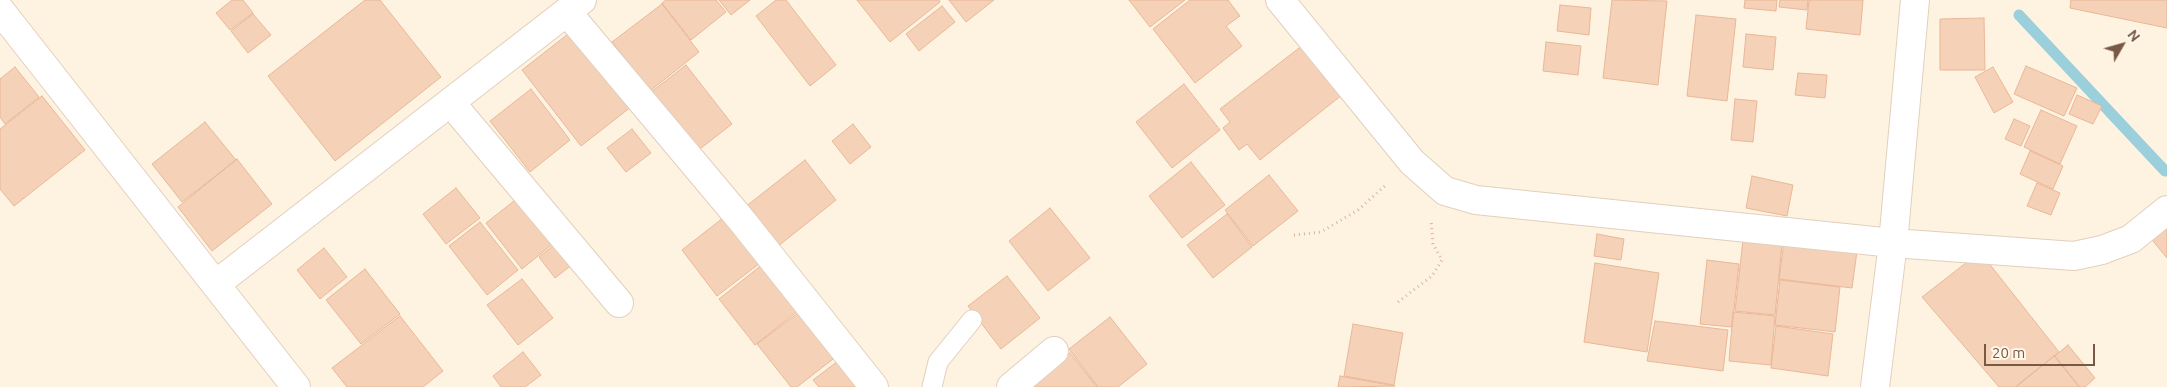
<!DOCTYPE html>
<html>
<head>
<meta charset="utf-8">
<style>
	body { margin:0 }
	#map { position:relative; width:2167px; height:387px; overflow:hidden; background:#fef3e1; font-family:Ubuntu,sans-serif }
	canvas { display:block }
	.north { position:absolute; left:2097px; top:20px; width:50px; height:50px; -webkit-text-stroke:4px #fff7e9; paint-order:stroke; rotate:52deg; font-size:14px; font-weight:700; line-height:20px; text-align:center; color:#775946 }
	.north::after { content:''; display:block; margin:auto; width:18px; height:22px; background:#775946; clip-path:polygon(50% 0,100% 100%,50% 72%,0 100%) }
	.scale { position:absolute; left:1984px; top:344px; width:111px; height:22px; box-sizing:border-box; border:2px solid #775946; border-top:0; padding-left:6px; font-size:15px; line-height:18px; white-space:nowrap; color:#775946; -webkit-text-stroke:4px #fff7e9; paint-order:stroke }
</style>
</head>
<body>
<div id="map">
<canvas width="2167" height="387"></canvas>
<div class="north">N</div>
<div class="scale">20 m</div>
</div>
<script>
const c = document.querySelector('canvas').getContext('2d');
c.lineJoin = 'round';
const poly = rows => new Path2D(rows.map(r => 'M' + r).join(''));
function strokePath(path, color, width, dash) { c.strokeStyle = color; c.lineWidth = width; c.lineCap = dash ? 'butt' : 'round'; c.setLineDash(dash || []); c.stroke(path); }
function fillPath(path, color) { c.fillStyle = color; c.fill(path, 'evenodd'); }
strokePath(poly([
	[2019,15,2165,171]
]), '#9acfdb', 11);
const building = poly([
	[232,0,243,0,253,13,230,30,216,13,232,0],
	[365,0,380,0,441,77,335,161,268,76,365,0],
	[666,0,716,0,726,12,691,40,662,3,666,0],
	[719,0,750,0,731,15,719,0],
	[776,0,786,0,836,65,810,86,756,16,776,0],
	[857,0,939,0,940,2,890,42,857,0],
	[949,0,994,0,966,22,949,0],
	[1129,0,1185,0,1150,27,1129,0],
	[1190,0,1228,0,1240,16,1226,26,1242,46,1195,83,1153,29,1190,0],
	[1612,0,1667,1,1658,85,1603,78,1612,0],
	[1745,0,1777,0,1776,11,1744,8,1745,0],
	[1780,0,1808,0,1807,10,1779,7,1780,0],
	[1809,0,1863,0,1860,35,1806,29,1809,0],
	[2071,0,2167,0,2167,28,2070,8,2071,0],
	[662,4,699,52,650,91,612,42,662,4],
	[1560,5,1591,8,1589,35,1557,31,1560,5],
	[942,6,955,22,919,51,906,34,942,6],
	[253,14,271,35,248,53,231,31,253,14],
	[1696,15,1736,19,1727,101,1687,96,1696,15],
	[1984,18,1985,70,1940,70,1940,19,1984,18],
	[577,27,636,103,581,146,522,70,577,27],
	[1746,34,1776,37,1773,70,1743,67,1746,34],
	[1546,42,1581,46,1578,75,1543,71,1546,42],
	[1303,45,1342,95,1260,160,1247,144,1239,150,1223,128,1230,122,1220,109,1303,45],
	[686,65,732,124,696,152,650,93,686,65],
	[2026,66,2077,88,2064,116,2014,94,2026,66],
	[15,67,39,97,5,124,0,117,0,79,15,67],
	[1993,67,2013,102,1994,113,1975,77,1993,67],
	[1798,73,1827,75,1825,98,1795,95,1798,73],
	[1184,84,1220,130,1172,168,1136,122,1184,84],
	[531,89,570,140,530,172,490,121,531,89],
	[2077,95,2102,106,2093,124,2069,114,2077,95],
	[42,96,85,150,14,206,0,189,0,129,42,96],
	[1735,99,1757,101,1753,142,1731,140,1735,99],
	[2041,110,2077,126,2060,164,2024,147,2041,110],
	[2014,119,2030,126,2021,146,2005,139,2014,119],
	[205,122,236,160,182,202,152,164,205,122],
	[853,124,871,147,850,164,832,141,853,124],
	[632,129,651,153,626,172,607,148,632,129],
	[2030,151,2063,166,2053,189,2020,174,2030,151],
	[237,159,272,204,212,251,178,207,237,159],
	[805,160,836,200,772,251,740,211,805,160],
	[1191,162,1225,205,1182,238,1149,196,1191,162],
	[1269,175,1298,211,1253,246,1225,210,1269,175],
	[1752,176,1793,185,1787,216,1746,208,1752,176],
	[2037,183,2060,193,2051,215,2027,206,2037,183],
	[456,188,480,218,446,244,423,214,456,188],
	[524,193,560,238,522,269,486,223,524,193],
	[1050,208,1090,258,1048,291,1009,241,1050,208],
	[728,214,764,260,717,296,682,250,728,214],
	[1227,214,1252,247,1213,278,1187,245,1227,214],
	[2167,219,2167,258,2148,235,2167,219],
	[480,222,518,270,487,295,449,246,480,222],
	[1597,234,1624,239,1621,260,1594,256,1597,234],
	[562,239,578,260,555,278,539,257,562,239],
	[1743,240,1782,245,1775,315,1735,311,1743,240],
	[1784,242,1857,251,1852,288,1779,279,1784,242],
	[324,248,347,277,320,299,297,270,324,248],
	[1980,252,2059,352,2015,387,1999,387,1922,297,1980,252],
	[768,260,804,306,755,345,719,299,768,260],
	[1707,260,1739,264,1732,327,1700,324,1707,260],
	[1595,263,1659,273,1647,352,1584,342,1595,263],
	[365,269,400,314,361,344,326,300,365,269],
	[1007,276,1040,318,1001,349,968,306,1007,276],
	[522,279,553,318,518,345,487,305,522,279],
	[1780,280,1840,287,1835,332,1775,325,1780,280],
	[806,307,842,352,797,387,791,387,757,344,806,307],
	[1733,312,1775,316,1771,365,1729,361,1733,312],
	[400,316,443,371,423,387,347,387,332,368,400,316],
	[1110,317,1147,364,1118,387,1098,387,1069,349,1110,317],
	[1655,321,1728,330,1723,371,1647,361,1655,321],
	[1353,324,1403,333,1394,385,1344,376,1353,324],
	[1776,326,1833,334,1828,376,1771,368,1776,326],
	[2068,345,2095,378,2085,387,2080,387,2055,356,2068,345],
	[523,352,541,375,525,387,501,387,493,376,523,352],
	[1070,353,1097,387,1026,387,1070,353],
	[846,355,857,387,819,387,813,380,846,355],
	[2054,356,2079,387,2016,387,2054,356],
	[1340,376,1395,386,1338,387,1340,376]
]);
fillPath(building, '#f5d1b7');
strokePath(building, '#e9b796', 1);
const lane = poly([
	[932,387,938,362,972,320]
]);
const street = poly([
	[1280,0,1412,162,1445,191,1476,200,1893,243,2074,256,2102,250,2131,239,2167,210],
	[0,10,296,387],
	[567,12,743,222,874,387],
	[451,103,619,303],
	[216,284,582,0],
	[1011,387,1054,351],
	[1875,387,1893,243,1915,0]
]);
strokePath(lane, '#e3cfbc', 21);
strokePath(street, '#e3cfbc', 30);
strokePath(poly([
	[1294,235,1321,232,1358,210,1387,184],
	[1398,302,1432,276,1442,260,1433,244,1431,220]
]), '#dab49a', 3, [1, 4]);
strokePath(lane, '#fff', 19);
strokePath(street, '#fff', 28);
</script>
</body>
</html>
